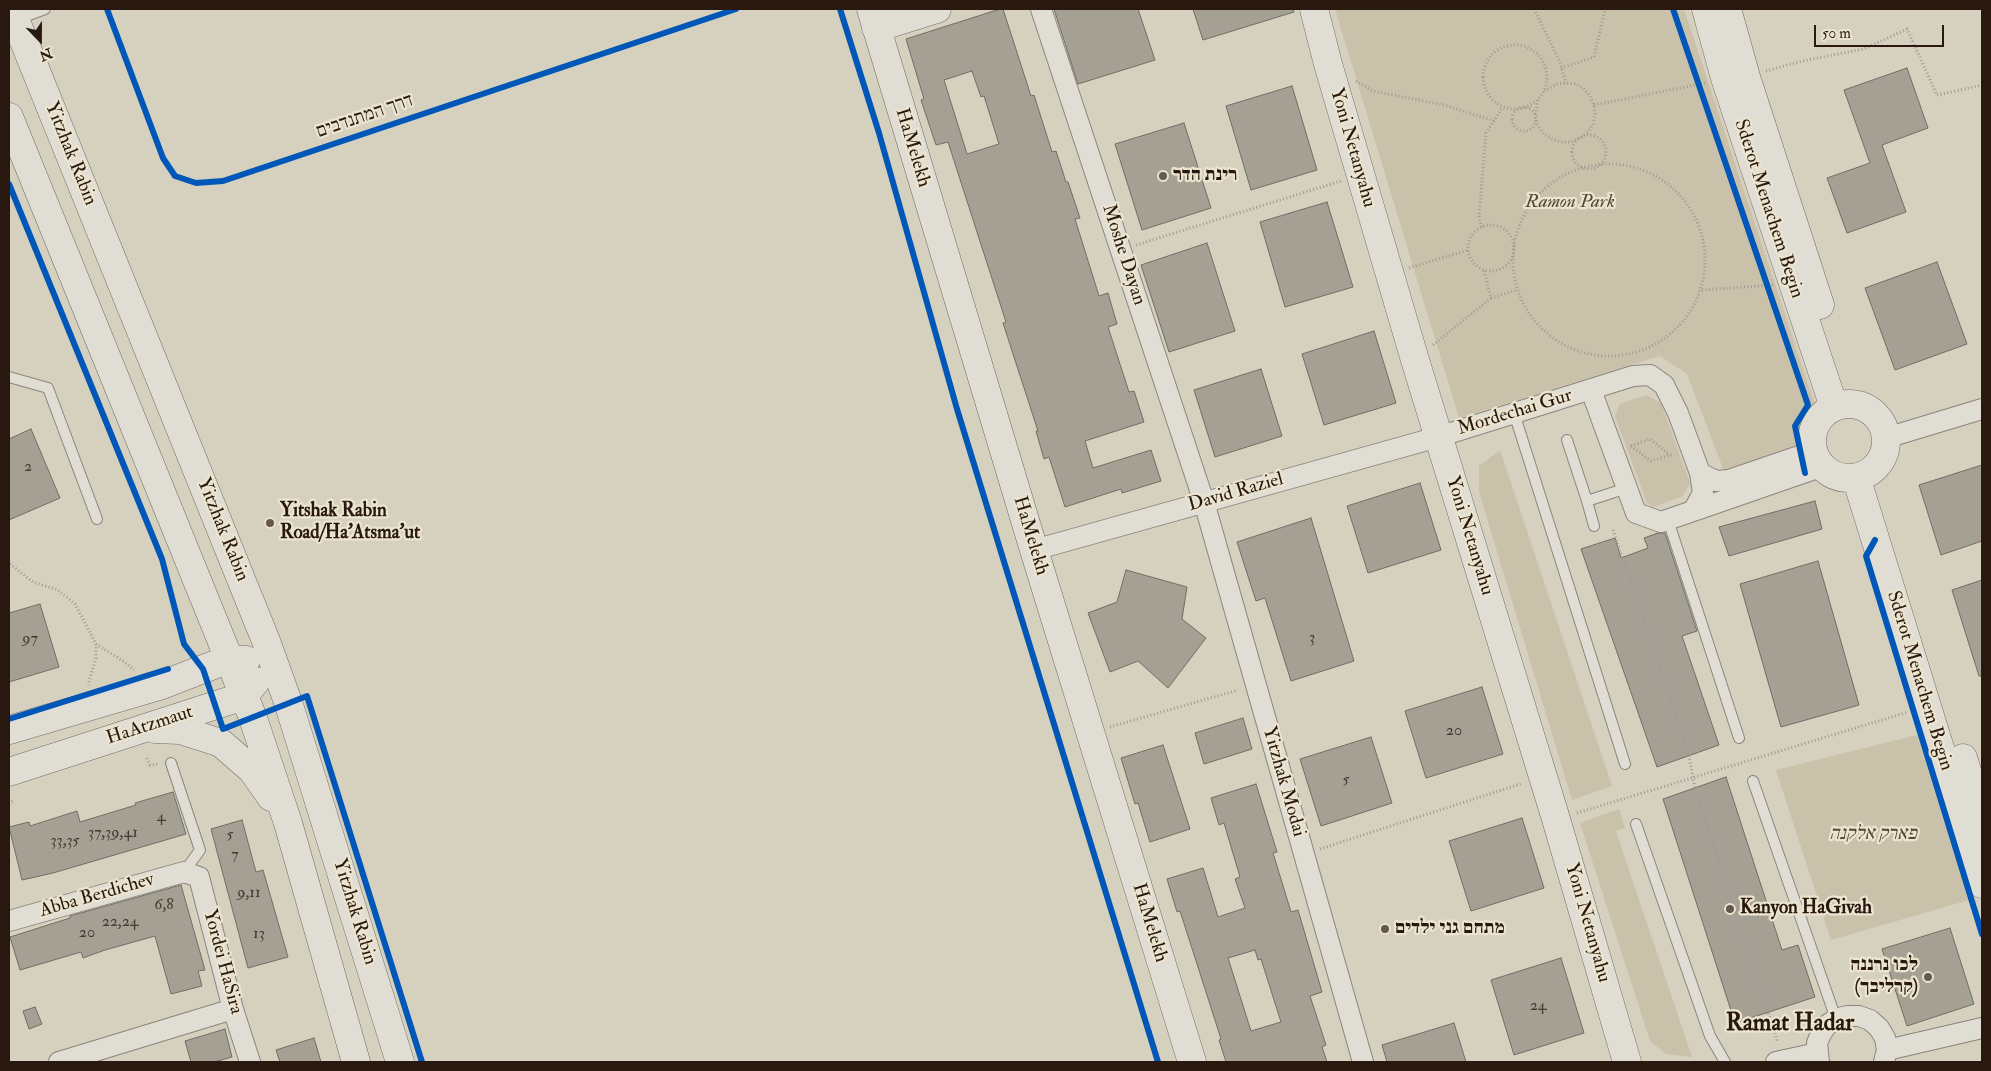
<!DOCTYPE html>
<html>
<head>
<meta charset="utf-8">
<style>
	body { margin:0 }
	#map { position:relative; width:1991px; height:1071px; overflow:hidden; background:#d6d0bf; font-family:"IM FELL Double Pica",serif }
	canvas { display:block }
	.frame { position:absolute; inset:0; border:10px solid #281810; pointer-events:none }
	.north { position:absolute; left:15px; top:15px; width:50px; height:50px; -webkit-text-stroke:4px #ebe4cf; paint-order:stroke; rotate:158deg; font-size:14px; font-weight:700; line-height:20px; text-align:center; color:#281810 }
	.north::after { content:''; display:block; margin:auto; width:18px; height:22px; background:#281810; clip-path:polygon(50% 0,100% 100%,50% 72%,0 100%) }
	.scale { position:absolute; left:1814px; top:25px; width:130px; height:22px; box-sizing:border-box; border:2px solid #281810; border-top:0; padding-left:6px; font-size:15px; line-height:18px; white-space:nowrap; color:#281810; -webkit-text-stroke:4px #ebe4cf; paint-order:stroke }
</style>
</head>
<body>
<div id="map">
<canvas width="1991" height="1071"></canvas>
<div class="frame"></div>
<div class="north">N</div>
<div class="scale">50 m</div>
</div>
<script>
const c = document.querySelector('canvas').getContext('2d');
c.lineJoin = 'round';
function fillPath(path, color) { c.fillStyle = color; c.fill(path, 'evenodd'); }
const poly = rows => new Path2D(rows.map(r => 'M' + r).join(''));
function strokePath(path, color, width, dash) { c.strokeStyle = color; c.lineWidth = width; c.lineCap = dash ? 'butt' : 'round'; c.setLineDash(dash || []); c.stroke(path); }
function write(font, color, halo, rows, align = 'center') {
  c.font = font + ' "IM FELL Double Pica","Frank Ruhl Libre",serif'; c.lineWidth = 4.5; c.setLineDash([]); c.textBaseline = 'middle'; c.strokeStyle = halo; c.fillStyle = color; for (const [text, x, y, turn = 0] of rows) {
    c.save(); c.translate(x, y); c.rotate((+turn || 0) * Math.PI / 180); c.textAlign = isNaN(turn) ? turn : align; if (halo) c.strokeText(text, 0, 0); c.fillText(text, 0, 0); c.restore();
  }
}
fillPath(poly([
	[1335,9,1684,9,1815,405,1801,423,1799,444,1724,471,1687,374,1660,356,1459,418],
	[1646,395,1661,403,1690,483,1683,496,1653,507,1647,503,1615,416,1620,404],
	[1500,450,1612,786,1572,800,1479,492,1479,466],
	[1917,735,1969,900,1831,940,1776,770],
	[1619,809,1625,828,1616,831,1692,1057,1666,1054,1650,1041,1580,823]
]), '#cac1aa');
const building = poly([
	[1000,9,1003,9,1031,96,1034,95,1052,152,1056,151,1066,182,1068,182,1080,218,1075,219,1099,296,1108,293,1117,324,1108,327,1129,392,1134,391,1144,422,1085,441,1093,468,1151,450,1161,481,1122,493,1121,489,1065,507,1049,457,1044,459,1036,431,1038,431,1003,323,1006,322,948,142,936,145,921,100,924,99,906,39,1000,9],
	[972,71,981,97,984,96,999,144,967,154,944,80,972,71],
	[1054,9,1138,9,1155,60,1078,84,1054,9],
	[1193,9,1293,9,1294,12,1203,40,1193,9],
	[1907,68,1928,128,1882,145,1906,212,1847,233,1827,178,1870,163,1844,90,1907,68],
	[1292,86,1317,170,1251,190,1226,106,1292,86],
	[1184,123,1211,208,1142,230,1115,144,1184,123],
	[1327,202,1353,287,1285,307,1260,222,1327,202],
	[1207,243,1235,331,1169,352,1141,265,1207,243],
	[1937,262,1967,344,1895,370,1865,288,1937,262],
	[1374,331,1396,403,1324,425,1302,354,1374,331],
	[1261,369,1282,436,1215,457,1194,390,1261,369],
	[31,429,60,498,9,520,9,439,31,429],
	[1982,465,1982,541,1941,555,1919,485,1982,465],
	[1420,483,1441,550,1368,573,1347,506,1420,483],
	[1815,501,1822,529,1729,556,1719,527,1815,501],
	[1311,518,1354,661,1291,681,1265,598,1256,601,1237,542,1311,518],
	[1658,533,1665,533,1697,631,1682,636,1719,745,1657,767,1581,549,1615,538,1621,558,1648,548,1644,538,1658,533],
	[1818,561,1859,705,1781,727,1740,584,1818,561],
	[1126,570,1187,587,1182,619,1206,638,1168,688,1138,661,1110,672,1088,613,1117,602,1126,570],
	[1982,580,1982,676,1979,676,1952,590,1982,580],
	[40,604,59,667,9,682,9,613,40,604],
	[1482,687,1503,754,1426,778,1405,711,1482,687],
	[1243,718,1252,749,1204,764,1195,733,1243,718],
	[1371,737,1392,803,1321,826,1300,759,1371,737],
	[1163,745,1190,829,1150,842,1138,803,1135,804,1121,758,1163,745],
	[1726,777,1782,950,1798,945,1815,997,1735,1023,1663,799,1726,777],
	[1256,784,1277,852,1273,853,1291,912,1298,910,1322,992,1310,996,1326,1045,1322,1047,1327,1062,1226,1062,1219,1040,1221,1039,1198,967,1180,911,1177,912,1167,879,1203,868,1218,917,1245,908,1235,879,1240,877,1224,823,1219,825,1211,798,1256,784],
	[1255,950,1258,960,1261,959,1281,1022,1251,1031,1228,958,1255,950],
	[173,792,186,834,53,873,22,880,9,827,29,822,30,826,77,811,80,822,136,805,135,803,173,792],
	[1522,818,1544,888,1471,911,1449,841,1522,818],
	[242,820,256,872,263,870,288,957,248,968,211,829,242,820],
	[181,885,205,970,198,971,202,986,171,994,155,936,105,950,83,958,81,952,20,970,10,937,70,918,70,916,181,885],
	[1950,928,1974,1004,1907,1026,1882,949,1950,928],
	[1561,958,1584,1033,1514,1055,1491,980,1561,958],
	[35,1007,42,1024,29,1029,23,1011,35,1007],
	[1454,1023,1466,1062,1387,1062,1382,1045,1454,1023],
	[225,1029,232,1057,214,1062,191,1062,185,1041,225,1029],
	[314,1038,321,1062,280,1062,276,1050,314,1038]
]);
fillPath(building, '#a5a094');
strokePath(building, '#726c63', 1);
const lane = poly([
	[15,20,45,9],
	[9,377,48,388,97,519],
	[1514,413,1625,764],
	[1567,440,1587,501],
	[1668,520,1739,738],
	[1594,526,1587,501,1627,488],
	[171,763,200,850,184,872],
	[1753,781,1836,1019],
	[1636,824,1710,1036,1725,1062]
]);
const street = poly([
	[1041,9,1204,502,1363,1062],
	[1886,438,1982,409],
	[1700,473,1716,481,1729,480,1814,451],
	[1693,511,1823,466],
	[1034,550,1438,437,1633,376,1650,375,1664,385,1678,413,1700,473,1703,493,1693,511,1661,522,1636,513,1591,390],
	[9,921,184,872,199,877,233,1009,250,1062],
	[1887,1050,1982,1028],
	[59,1062,233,1009],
	[1776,1062,1817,1053],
	[1819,1062,1817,1043,1821,1034,1827,1025,1836,1019,1847,1016,1859,1016,1870,1020,1879,1028,1885,1038,1887,1050,1884,1062]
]);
const secondary = poly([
	[11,9,266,641,288,702,400,1062],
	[871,9,1034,550,1192,1062],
	[1314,9,1328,64,1415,360,1556,819,1627,1062],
	[1706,9,1725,78,1834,407],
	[1727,9,1746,77,1820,305],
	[876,28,937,9],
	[9,117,253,718,288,823,356,1062],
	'1812 441a37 37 0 1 1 74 0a37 37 0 1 1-74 0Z',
	[1856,477,1982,884],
	[155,729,180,730,221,743,252,770,271,797],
	[9,730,162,685,229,659,246,660],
	[1963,758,1982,819],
	[9,772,244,696,256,681]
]);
strokePath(lane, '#8b857a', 12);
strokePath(street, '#8b857a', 22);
strokePath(secondary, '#726c63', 29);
strokePath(poly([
	[1534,9,1560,62,1566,83],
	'1483 77a32 32 0 1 1 64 0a32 32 0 1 1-64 0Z',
	[1561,68,1594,57,1605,9],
	[1766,71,1802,61,1864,49,1907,29,1937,95,1982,85],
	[1356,81,1373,91,1444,105,1494,121],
	[1538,100,1535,117,1538,126,1544,134,1552,139,1561,142,1571,142,1580,138,1588,132,1593,124,1595,114,1594,105,1590,96,1584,89,1575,84,1566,83,1557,84,1545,91],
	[1594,105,1705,83],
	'1512 119a12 12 0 1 1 24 0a12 12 0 1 1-24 0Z',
	'1572 152a17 17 0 1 1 34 0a17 17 0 1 1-34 0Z',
	'1513 260a96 96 0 1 1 192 0a96 96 0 1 1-192 0Z',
	'1468 248a23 23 0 1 1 46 0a23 23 0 1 1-46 0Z',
	[1482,227,1479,218,1486,133,1503,107],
	[1136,245,1341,181],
	[1409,268,1468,250],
	[1702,290,1773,285],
	[1491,298,1517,290],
	[1433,345,1491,298,1484,270],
	[1631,446,1651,461,1674,454],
	[1631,446,1650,439,1670,455],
	[1613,530,1689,756,1695,788,1778,1043],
	[10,564,33,582,58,590,75,604,96,644,96,658,88,685],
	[96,644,123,661,134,670],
	[1110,727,1238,690],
	[147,758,150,765,159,764],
	[9,804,13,801],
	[1577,813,1908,712],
	[1320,849,1523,783]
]), '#9f9a93', 3, [1, 2.5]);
strokePath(lane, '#e0ddd4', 10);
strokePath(street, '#e0ddd4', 20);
strokePath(secondary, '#e0ddd4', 28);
strokePath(poly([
	[107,9,163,158,175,176,196,183,223,181,736,9],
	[840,9,879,133,957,409,1158,1062],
	[1673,9,1808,405,1795,426,1805,473],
	[9,184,162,559,184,644,203,669,223,729,307,696,422,1062],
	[1875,540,1866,556,1982,934],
	[9,719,168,669]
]), '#0057b8', 6);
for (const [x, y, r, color] of [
	[1163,176,5,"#65584d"],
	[270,523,5,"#65584d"],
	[1730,909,5,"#65584d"],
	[1385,929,5,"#65584d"],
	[1928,977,5,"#65584d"]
]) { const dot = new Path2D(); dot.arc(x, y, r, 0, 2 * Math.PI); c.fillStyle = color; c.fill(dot); strokePath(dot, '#ebe4cf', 2); }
write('16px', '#473a31', null, [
	["2",28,468],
	["3",1312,639],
	["97",30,640],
	["20",1454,732],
	["5",1346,781],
	["4",161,818],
	["37,39,41",113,834],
	["5",230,836],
	["33,35",65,842],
	["7",235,856],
	["9,11",249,894],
	["6,8",164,906],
	["22,24",120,923],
	["20",87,934],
	["13",259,935],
	["24",1538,1007]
]);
write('19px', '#281810', '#ebe4cf', [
	["דרך המתנדבים",365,117,-19],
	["HaMelekh",912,148,73],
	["Yoni Netanyahu",1352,148,74],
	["Yitzhak Rabin",70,154,68],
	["Sderot Menachem Begin",1768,209,72],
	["Moshe Dayan",1123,255,72],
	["Mordechai Gur",1515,413,-17],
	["David Raziel",1236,493,-16],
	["Yitzhak Rabin",222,530,68],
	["HaMelekh",1030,536,73],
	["Yoni Netanyahu",1469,536,73],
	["Sderot Menachem Begin",1919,681,73],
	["HaAtzmaut",150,726,-18],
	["Yitzhak Modai",1283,782,74],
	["Abba Berdichev",97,896,-16],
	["Yitzhak Rabin",354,912,73],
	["HaMelekh",1149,923,73],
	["Yoni Netanyahu",1587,923,74],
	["Yordei HaSira",222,962,75]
]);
write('bold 19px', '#281810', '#ebe4cf', [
	["רינת הדר",1173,176],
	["Yitshak Rabin",280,512],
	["Road/Ha'Atsma'ut",280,534],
	["Kanyon HaGivah",1740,909],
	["מתחם גני ילדים",1395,929],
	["לכו נרננה",1918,966,"right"],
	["(קרליבך)",1918,988,"right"]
], 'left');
write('italic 19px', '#564739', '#ebe4cf', [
	["Ramon Park",1570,203],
	["פארק אלקנה",1873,835]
]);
write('bold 24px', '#281810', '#ebe4cf', [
	["Ramat Hadar",1790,1025]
]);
</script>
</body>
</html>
